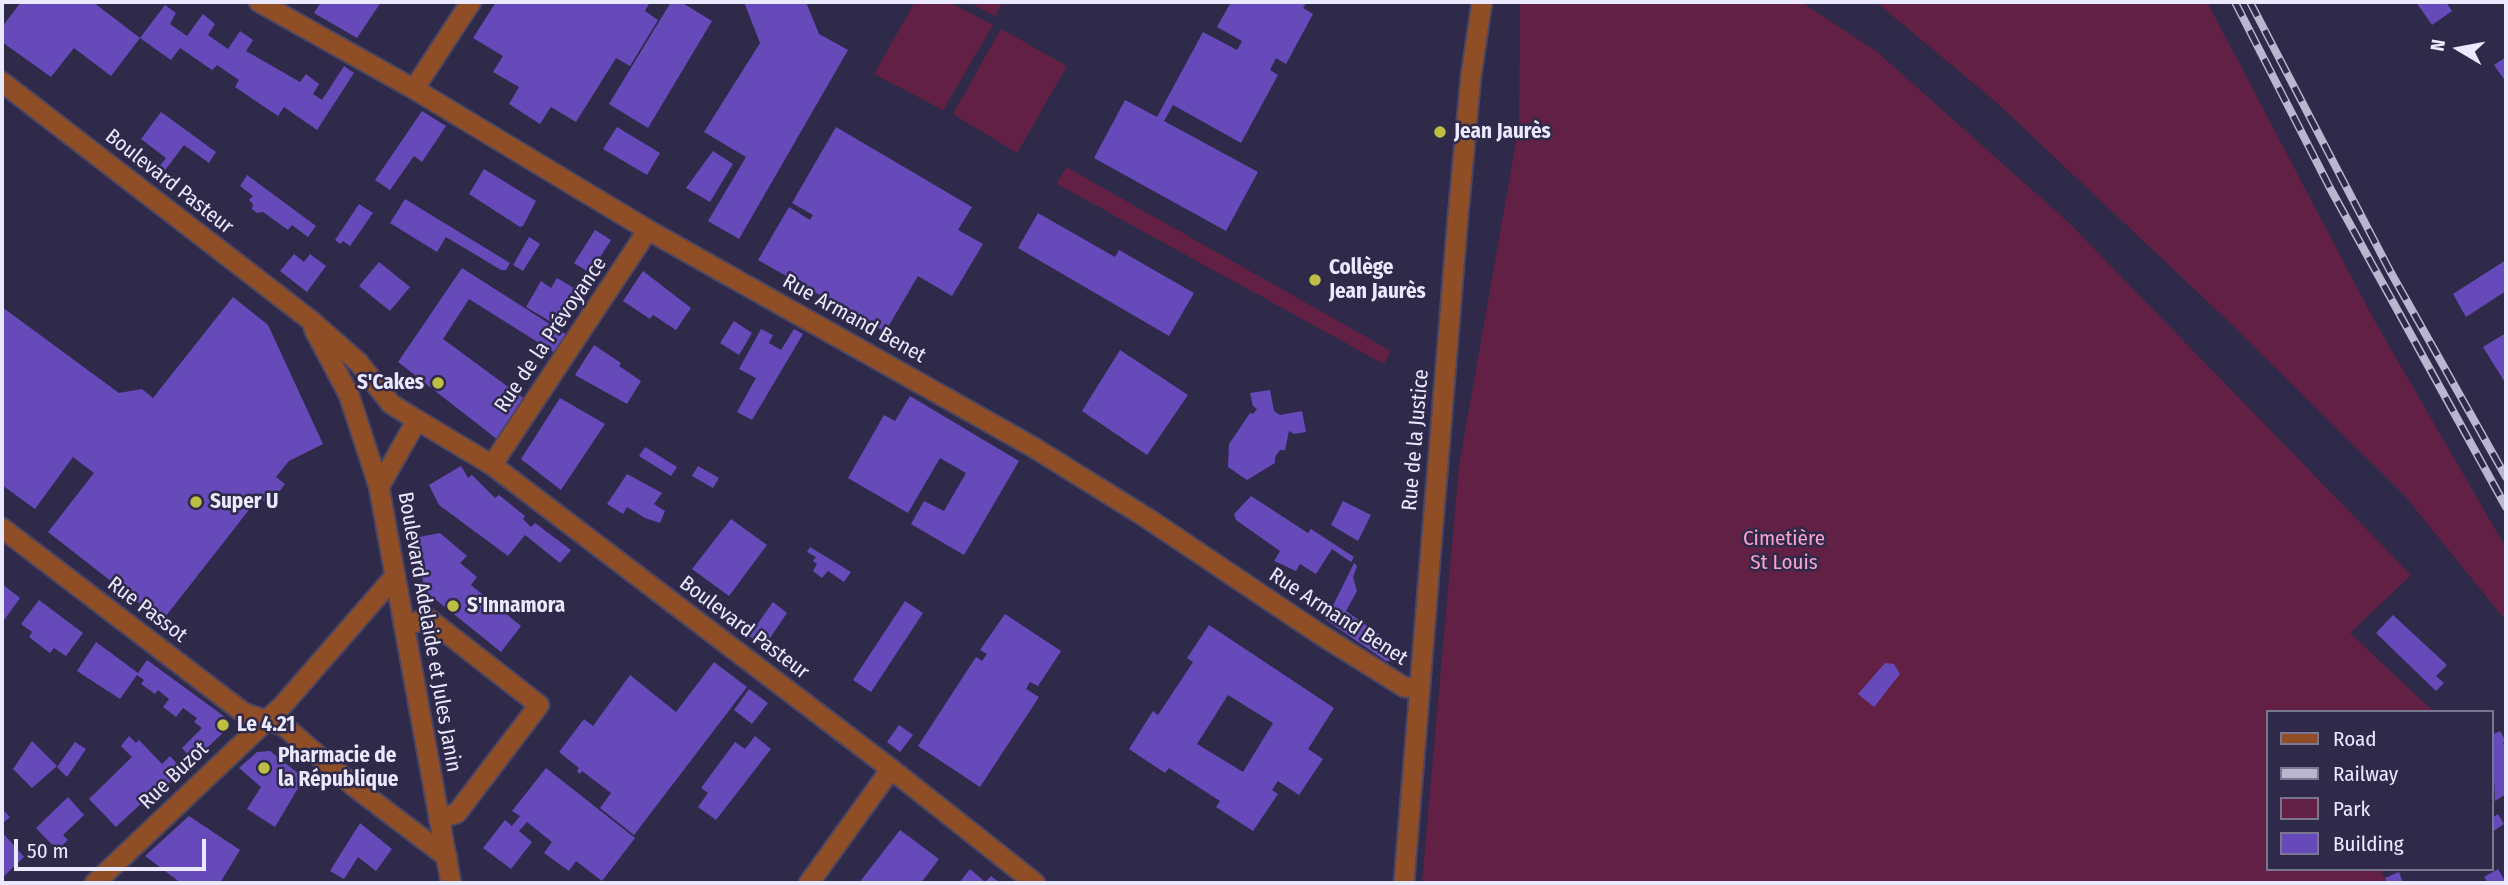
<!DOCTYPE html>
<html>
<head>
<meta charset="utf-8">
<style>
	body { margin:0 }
	#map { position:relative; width:2508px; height:885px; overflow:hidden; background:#2f2a4a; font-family:"Fira Sans Condensed",sans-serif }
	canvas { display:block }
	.frame { position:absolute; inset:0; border:4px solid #ebe9ff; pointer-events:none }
	.legend { position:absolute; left:2266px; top:710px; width:228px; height:161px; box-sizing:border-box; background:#2f2a4a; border:2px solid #7a7692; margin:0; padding:9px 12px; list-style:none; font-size:21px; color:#ebe9ff }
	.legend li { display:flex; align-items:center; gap:14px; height:35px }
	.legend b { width:35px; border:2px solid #7a7692 }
	.north { position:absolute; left:2424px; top:14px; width:70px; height:70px; -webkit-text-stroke:5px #2f2a4a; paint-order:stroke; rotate:280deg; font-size:19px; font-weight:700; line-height:28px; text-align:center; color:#ebe9ff }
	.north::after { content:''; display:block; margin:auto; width:24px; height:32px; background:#ebe9ff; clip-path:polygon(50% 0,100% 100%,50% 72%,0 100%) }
	.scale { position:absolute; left:14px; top:839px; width:192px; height:32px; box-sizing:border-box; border:4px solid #ebe9ff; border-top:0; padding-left:9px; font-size:21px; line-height:24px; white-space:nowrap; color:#ebe9ff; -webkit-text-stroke:5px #2f2a4a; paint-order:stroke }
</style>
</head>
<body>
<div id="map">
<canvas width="2508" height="885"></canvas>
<div class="frame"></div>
<ul class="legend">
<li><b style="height:9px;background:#8f4e25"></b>Road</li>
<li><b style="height:9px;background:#b9b6cf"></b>Railway</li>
<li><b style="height:19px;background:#622144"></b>Park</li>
<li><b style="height:19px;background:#664aba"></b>Building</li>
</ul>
<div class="north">N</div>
<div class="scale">50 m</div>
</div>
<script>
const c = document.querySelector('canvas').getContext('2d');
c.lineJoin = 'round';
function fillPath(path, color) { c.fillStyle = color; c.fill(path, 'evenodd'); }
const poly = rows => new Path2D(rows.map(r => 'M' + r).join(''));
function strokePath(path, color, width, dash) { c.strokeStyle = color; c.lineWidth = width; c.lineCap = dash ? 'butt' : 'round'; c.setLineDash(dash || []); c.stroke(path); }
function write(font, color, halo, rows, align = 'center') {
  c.font = font + ' "Fira Sans Condensed",sans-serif'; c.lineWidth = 5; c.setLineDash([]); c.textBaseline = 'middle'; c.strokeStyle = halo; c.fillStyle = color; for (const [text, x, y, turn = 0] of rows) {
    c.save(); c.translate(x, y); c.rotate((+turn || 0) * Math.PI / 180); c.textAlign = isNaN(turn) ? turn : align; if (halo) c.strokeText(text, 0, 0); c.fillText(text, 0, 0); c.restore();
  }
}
fillPath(poly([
	[915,2,949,2,993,25,943,110,874,74],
	[968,2,1002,2,995,16],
	[1520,2,1801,2,1876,51,2069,223,2411,575,2350,633,2434,712,2268,712,2268,869,2380,869,2387,883,1422,883,1459,466,1519,125],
	[1876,2,2207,2,2374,320,2506,548,2506,621,2405,496,2225,318,1996,102],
	[1001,29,1067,66,1017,153,953,114],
	[1066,167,1391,351,1384,364,1057,184]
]), '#622144');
fillPath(poly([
	[21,2,93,2,140,38,111,76,74,48,51,77,2,42,2,27],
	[321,2,381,2,357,38,314,13],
	[496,2,650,2,645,11,658,20,630,66,616,58,576,122,551,107,540,124,509,104,519,87,493,72,503,56,473,38],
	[671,2,681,2,712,21,648,128,609,104],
	[744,2,806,2,819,34,848,50,739,239,708,221,746,157,704,132,760,43],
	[1231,2,1307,2,1303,8,1313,14,1286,64,1276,58,1270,70,1278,75,1241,143,1173,105,1164,121,1258,172,1226,231,1094,158,1125,100,1157,117,1203,32,1237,50,1242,41,1217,27],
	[2416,2,2446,2,2452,11,2432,25],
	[165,5,176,13,170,24,187,36,203,14,215,24,208,35,228,49,240,31,253,40,246,51,300,82,306,74,319,84,313,94,322,100,344,66,354,73,317,130,284,107,278,116,235,87,239,80,217,65,212,70,180,48,171,60,140,38],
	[2506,57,2506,82,2494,65],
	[422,111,446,126,422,162,414,156,390,190,375,180],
	[161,112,216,152,209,163,184,145,160,177,148,167,152,162,159,167,166,158,141,139],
	[617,127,660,153,647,175,603,149],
	[836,127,972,207,958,230,983,244,952,296,918,276,885,332,758,260,789,207,810,220,813,215,792,203],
	[713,151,733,164,710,202,686,188],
	[484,169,536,201,523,226,520,227,469,194],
	[247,175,316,226,308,237,292,225,288,230,263,212,257,213,252,209,253,204,249,200,253,196,240,186],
	[405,199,510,263,506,270,501,270,446,237,437,252,390,223],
	[359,204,373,213,350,246,343,241,340,244,335,240],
	[1038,213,1115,257,1119,250,1194,293,1169,336,1018,248],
	[595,230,611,240,590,273,574,263],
	[529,237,540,244,523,271,513,265],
	[294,254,304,262,310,254,326,266,307,292,280,271],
	[2506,260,2506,291,2466,317,2453,294],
	[379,262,410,287,390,311,359,286],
	[462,268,567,335,555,353,469,299,443,339,526,400,498,440,398,362],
	[643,271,691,308,676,330,653,315,650,319,623,301],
	[557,278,577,290,558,326,526,307,541,281,551,288],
	[233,297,268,325,323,444,289,461,276,477,285,484,269,505,259,497,162,621,48,532,94,473,73,457,35,509,2,485,2,307,119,393,142,389,153,398],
	[734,321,752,333,739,355,720,343],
	[761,329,773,335,769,343,781,350,794,329,803,334,752,420,737,412,756,378,739,369],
	[2506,333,2506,384,2483,347],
	[594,345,621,363,619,366,641,381,627,404,575,375],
	[1120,350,1188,395,1147,455,1082,411],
	[1270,390,1274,411,1280,415,1302,411,1306,432,1294,434,1289,431,1285,450,1280,450,1275,457,1275,463,1247,480,1228,467,1229,444,1250,413,1253,414,1257,409,1253,406,1250,393],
	[910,396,1019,461,964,555,911,524,924,501,944,511,966,473,940,458,908,513,848,478,884,415,895,421],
	[560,398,605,424,561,490,521,459],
	[645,447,677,467,671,476,639,456],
	[461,466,468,478,472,475,495,498,499,495,525,516,523,519,531,527,535,523,571,550,560,563,525,535,508,556,439,505,429,485],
	[698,466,719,478,713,488,692,476],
	[627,474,662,493,654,504,665,511,660,523,645,518,627,507,623,514,607,504],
	[1251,496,1308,533,1311,529,1354,557,1351,562,1332,549,1316,574,1300,564,1296,571,1274,561,1280,551,1236,520,1234,514],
	[1343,501,1371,515,1358,541,1331,525],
	[731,519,767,545,729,596,692,569],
	[440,533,467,556,460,563,477,577,471,585,521,626,501,652,425,591,414,538],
	[810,547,851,572,844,582,828,571,822,578,813,571,817,564,813,561,816,557,807,552],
	[1354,563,1357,566,1353,577,1357,591,1346,611,1380,635,1376,640,1398,655,1391,661,1386,661,1326,620],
	[2,584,20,598,2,623],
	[39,600,83,633,66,656,54,648,50,653,29,637,32,632,21,624],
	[905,601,923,613,871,692,853,680],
	[773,602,787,613,764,647,749,636],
	[1005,614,1061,651,1038,686,1030,682,1026,689,1039,697,980,787,918,746,976,657,982,661,987,654,980,650],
	[2393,615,2447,665,2436,676,2444,683,2436,691,2376,633],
	[1209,625,1334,708,1308,749,1323,759,1299,795,1278,781,1272,790,1278,794,1253,831,1216,807,1220,801,1169,768,1165,773,1129,749,1153,711,1158,715,1193,662,1187,658],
	[1228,695,1273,723,1243,772,1197,744],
	[96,642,138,673,147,660,225,717,225,731,193,761,182,748,202,728,194,722,197,718,183,708,176,717,163,707,169,699,158,690,155,694,141,684,144,680,137,675,120,699,77,671],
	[714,662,747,687,634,835,600,808,611,793,582,771,580,774,577,771,579,768,559,752,584,719,593,726,630,675,676,712],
	[1885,663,1894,664,1900,674,1874,707,1858,694],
	[749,689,768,703,752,724,734,710],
	[899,725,913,735,900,752,887,742],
	[2500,731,2506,741,2503,743,2506,749,2506,794,2495,801,2492,735],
	[129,736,136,743,139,740,162,764,170,756,183,770,163,789,160,786,116,827,89,799,132,757,121,746],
	[755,736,771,749,716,820,698,807,708,793,701,788,735,742,745,749],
	[32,741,57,766,32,788,13,769],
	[75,742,86,749,67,777,57,767],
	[270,751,304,778,275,827,247,809,261,787,239,768,257,752],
	[546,768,635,838,602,881,576,861,569,871,544,853,552,842,527,822,519,831,532,842,511,869,483,848,505,820,512,826,520,816,512,811],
	[68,797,84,815,63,835,68,840,57,850,36,828],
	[2,809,10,817,2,824],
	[2498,814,2504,824,2492,832,2492,818],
	[189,816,240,850,220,883,181,883,145,856],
	[360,823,392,849,376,871,358,857,344,879,330,871],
	[900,830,939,859,921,883,859,883],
	[2,832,24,857,2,878],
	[970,869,985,882,984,883,959,883],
	[2498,869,2506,883,2488,883,2484,877],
	[2399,872,2403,883,2387,883,2385,878],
	[991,876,1000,883,985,883]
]), '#664aba');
const minor = poly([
	[259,2,414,89,648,230,1033,447,1147,518,1318,633,1404,687,1417,688],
	[414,89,471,2],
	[417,420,492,465,891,769,1035,883],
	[492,465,648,230],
	[2,528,244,713,284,726,356,788,447,857],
	[404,625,429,619,539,705,457,813,439,819],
	[95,883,283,705,395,576],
	[809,883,891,769],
	[1404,883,1458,216,1471,76,1482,2]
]);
const tertiary = poly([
	[2,82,309,319,359,363,391,404,417,420,379,487],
	[314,329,349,395,379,487,451,883]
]);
strokePath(minor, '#494563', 23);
strokePath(tertiary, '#494563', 23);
strokePath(minor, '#8f4e25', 19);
strokePath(tertiary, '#8f4e25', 19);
const rail = poly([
	[2235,2,2330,188,2506,507],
	[2250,2,2390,271,2506,477]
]);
strokePath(rail, '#b9b6cf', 8);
strokePath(rail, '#2f2a4a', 5, [16]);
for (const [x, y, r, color] of [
	[1440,132,7,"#bcbf43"],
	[1315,280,7,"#bcbf43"],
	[438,383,7,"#bcbf43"],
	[196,502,7,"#bcbf43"],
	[453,606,7,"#bcbf43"],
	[223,725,7,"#bcbf43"],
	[264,768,7,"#bcbf43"]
]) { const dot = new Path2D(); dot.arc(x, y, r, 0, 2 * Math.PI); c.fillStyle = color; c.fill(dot); strokePath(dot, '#2f2a4a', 2.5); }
write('bold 21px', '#ebe9ff', '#2f2a4a', [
	["Jean Jaurès",1454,132],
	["Collège",1329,268],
	["Jean Jaurès",1329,292],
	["S'Cakes",424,383,"right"],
	["Super U",210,502],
	["S'Innamora",467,606],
	["Le 4.21",237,725],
	["Pharmacie de",278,756],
	["la République",278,780]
], 'left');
write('21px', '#ebe9ff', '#2f2a4a', [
	["Boulevard Pasteur",169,182,38],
	["Rue Armand Benet",854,319,29],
	["Rue de la Prévoyance",551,335,-56],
	["Rue de la Justice",1416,440,-85],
	["Rue Passot",147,610,37],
	["Rue Armand Benet",1338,617,33],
	["Boulevard Pasteur",744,628,37],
	["Boulevard Adelaide et Jules Janin",429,632,80],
	["Rue Buzot",174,776,-44]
]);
write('21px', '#fca1cb', '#2f2a4a', [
	["Cimetière",1784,539],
	["St Louis",1784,563]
]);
</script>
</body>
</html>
